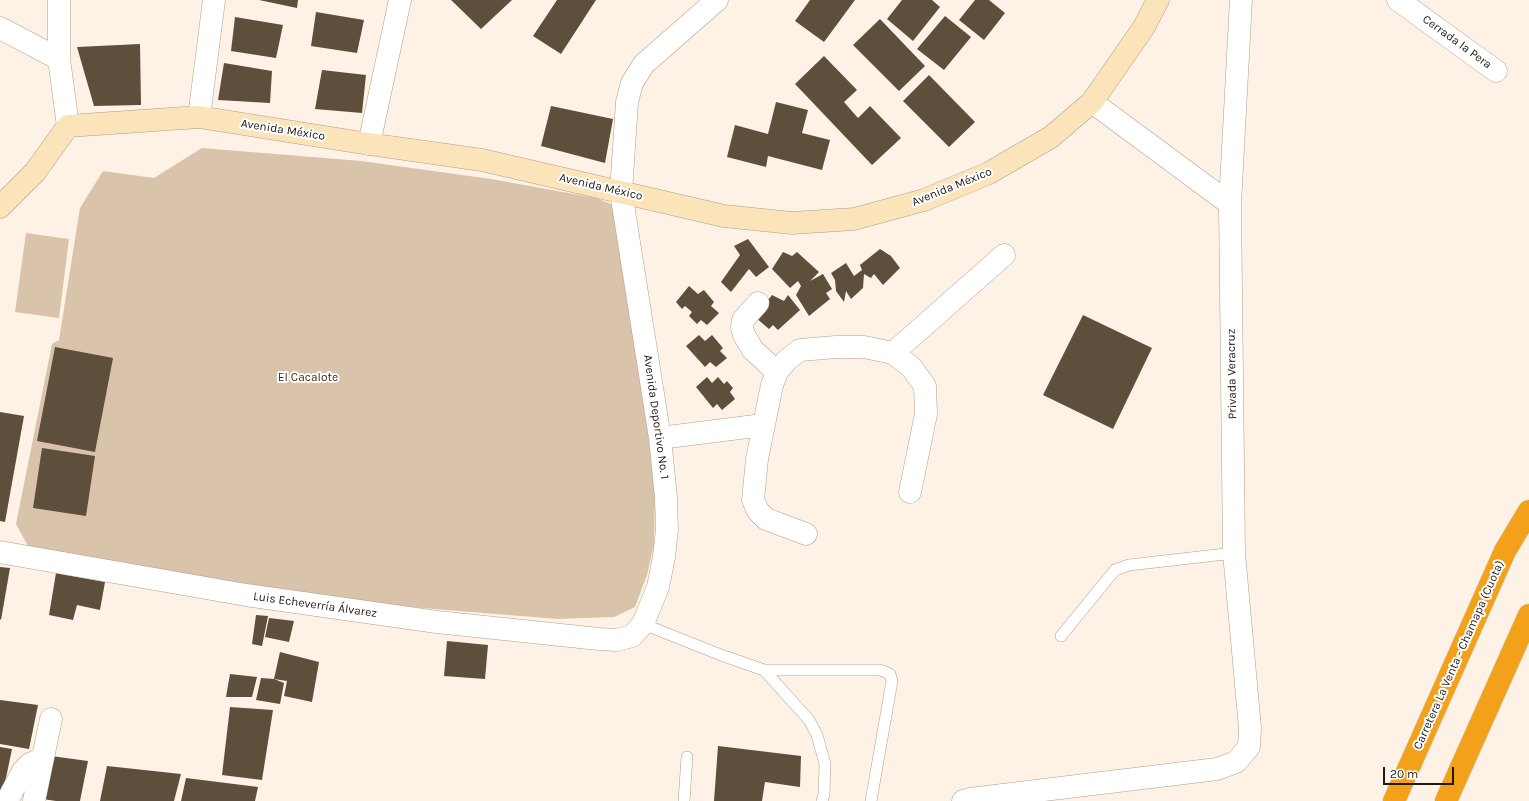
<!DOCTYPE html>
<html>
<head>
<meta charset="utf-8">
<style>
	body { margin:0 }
	#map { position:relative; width:1529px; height:801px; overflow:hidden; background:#fdf2e5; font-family:Karla,sans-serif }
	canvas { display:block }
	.scale { position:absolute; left:1383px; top:767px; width:71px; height:18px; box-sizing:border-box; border:2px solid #201a12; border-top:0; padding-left:5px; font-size:12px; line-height:14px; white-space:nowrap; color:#201a12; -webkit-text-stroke:3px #fff; paint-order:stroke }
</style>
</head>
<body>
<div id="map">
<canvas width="1529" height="801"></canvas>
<div class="scale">20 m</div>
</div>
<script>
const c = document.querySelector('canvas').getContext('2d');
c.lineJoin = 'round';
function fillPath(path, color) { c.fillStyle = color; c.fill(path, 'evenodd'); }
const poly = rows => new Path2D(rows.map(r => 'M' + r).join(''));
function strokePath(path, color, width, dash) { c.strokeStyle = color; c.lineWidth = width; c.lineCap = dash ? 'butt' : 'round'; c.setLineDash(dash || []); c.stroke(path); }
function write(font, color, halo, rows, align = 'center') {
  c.font = font + ' Karla,sans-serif'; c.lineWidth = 4; c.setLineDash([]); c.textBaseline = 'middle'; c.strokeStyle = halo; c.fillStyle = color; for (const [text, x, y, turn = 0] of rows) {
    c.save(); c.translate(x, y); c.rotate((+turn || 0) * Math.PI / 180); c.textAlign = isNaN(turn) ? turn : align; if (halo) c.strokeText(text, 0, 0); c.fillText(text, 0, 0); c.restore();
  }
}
fillPath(poly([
	[202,148,361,161,491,179,596,198,611,204,619,221,644,397,655,495,654,545,647,575,635,607,614,617,557,619,276,596,29,548,16,524,52,344,59,340,80,208,103,171,154,178],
	[26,233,69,239,59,318,15,312]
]), '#d9c3aa');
fillPath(poly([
	[259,0,298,0,297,8],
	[451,0,512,0,481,29],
	[557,0,596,0,561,54,533,36],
	[810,0,855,0,824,42,795,21],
	[902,0,932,0,940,7,913,41,887,19],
	[975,0,989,0,1005,13,984,40,959,20],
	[316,12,364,20,357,53,311,46],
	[945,16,971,37,944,70,917,49],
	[235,17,283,25,276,58,231,51],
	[880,19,925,66,899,91,853,45],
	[140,44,141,105,94,106,77,47],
	[824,56,857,90,844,102,858,118,870,106,901,138,872,165,795,84],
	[224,63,272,71,270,103,218,100],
	[322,70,366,75,362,113,315,109],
	[929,75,975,122,949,147,903,101],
	[776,102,808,110,802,133,830,140,822,170,768,156,766,167,727,157,735,125,768,134],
	[551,106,613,119,605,163,541,146],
	[748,239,769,267,756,277,749,269,731,292,721,282,740,255,734,246],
	[880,249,891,256,900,268,883,285,874,274,871,278,864,274,863,288,851,299,846,291,844,302,836,291,835,280,831,273,846,263,854,276,862,270,860,265],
	[783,252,792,256,797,252,819,272,810,281,823,274,832,289,826,293,830,299,809,316,796,295,801,286,798,281,790,288,772,269],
	[689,286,698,294,704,290,714,302,711,306,719,313,707,325,701,320,697,324,689,316,692,312,685,306,682,309,676,302],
	[772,295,784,301,788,295,800,310,778,330,773,325,769,329,755,317],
	[1083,315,1152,348,1113,429,1043,395],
	[699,335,705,341,712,335,723,348,720,351,727,358,716,367,710,362,705,367,686,346],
	[55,347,113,358,95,452,37,441],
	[707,377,712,383,718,377,724,384,727,381,733,388,730,392,735,399,722,410,717,404,713,408,696,387],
	[0,412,24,416,5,522,0,521],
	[42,448,95,456,86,516,33,508],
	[0,567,10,568,1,620,0,619],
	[56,573,105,582,100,610,77,605,73,620,49,615],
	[256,615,268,616,262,646,252,644],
	[269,618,294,621,289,642,265,637],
	[447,641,488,645,485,679,444,676],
	[280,652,319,662,312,702,284,696,287,681,274,679],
	[230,674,257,677,252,697,226,697],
	[261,678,274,679,284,683,280,704,256,700],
	[0,700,38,705,29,749,0,744],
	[230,707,273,710,262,780,222,775],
	[718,746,801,756,800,787,765,782,762,801,714,801],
	[0,747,12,749,3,792,0,792],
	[51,756,88,761,80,801,56,801,43,799],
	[107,766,181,774,174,801,100,801],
	[186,778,258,787,255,801,181,801]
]), '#5e4e3c');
const service = poly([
	[643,624,721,655,764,670,809,720,817,735,825,764,824,795,822,801],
	[1061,636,1115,570,1129,565,1234,553],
	[764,670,880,670,890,674,892,681,871,801],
	[684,801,687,757]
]);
const minor = poly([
	[59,0,59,59,68,126],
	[1398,0,1496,71],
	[0,28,59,59],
	[1092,102,1230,204],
	[199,117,214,0],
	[369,144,400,0],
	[758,303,743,320,742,327,744,335,753,350,777,372],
	[893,353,1004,255],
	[660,438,763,425],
	[806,534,766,519,758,511,753,500,757,459,772,385,777,372,787,360,800,350,836,347,864,347,893,353,911,367,925,386,926,414,910,492],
	[0,552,246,595,437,622,599,639,617,640,632,636,643,624,658,587,664,557,667,530,666,498,660,438,621,192,627,102,632,83,644,64,717,0],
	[7,801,23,771,30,764,43,758],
	[34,801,51,719],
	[963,801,970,799,1217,769,1236,762,1249,747,1250,728,1234,553,1230,204,1241,0]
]);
const secondary = poly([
	[0,207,35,172,68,126,199,117,369,144,482,160,724,216,792,223,854,219,924,200,989,173,1051,137,1092,102,1144,27,1158,0]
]);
const motorway = poly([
	[1394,801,1505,551,1529,511],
	[1446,801,1529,615]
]);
strokePath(service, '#b09e8a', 12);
strokePath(minor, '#b09e8a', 23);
strokePath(secondary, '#b09e8a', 23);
strokePath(motorway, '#d7d6d4', 23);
strokePath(service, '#fff', 11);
strokePath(minor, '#fff', 22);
strokePath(secondary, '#fbe3ba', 22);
strokePath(motorway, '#f3a11a', 22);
write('12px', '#201a12', '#fff', [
	["Cerrada la Pera",1457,42,36],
	["Avenida México",283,130,9],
	["Avenida México",601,187,13],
	["Avenida México",952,187,-22],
	["Privada Veracruz",1232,374,-91],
	["Avenida Deportivo No. 1",656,417,82],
	["Luis Echeverría Álvarez",315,605,8],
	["Carretera La Venta - Chamapa (Cuota)",1459,655,-66]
]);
write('12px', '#422a08', '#fff', [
	["El Cacalote",308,378]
]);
</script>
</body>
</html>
